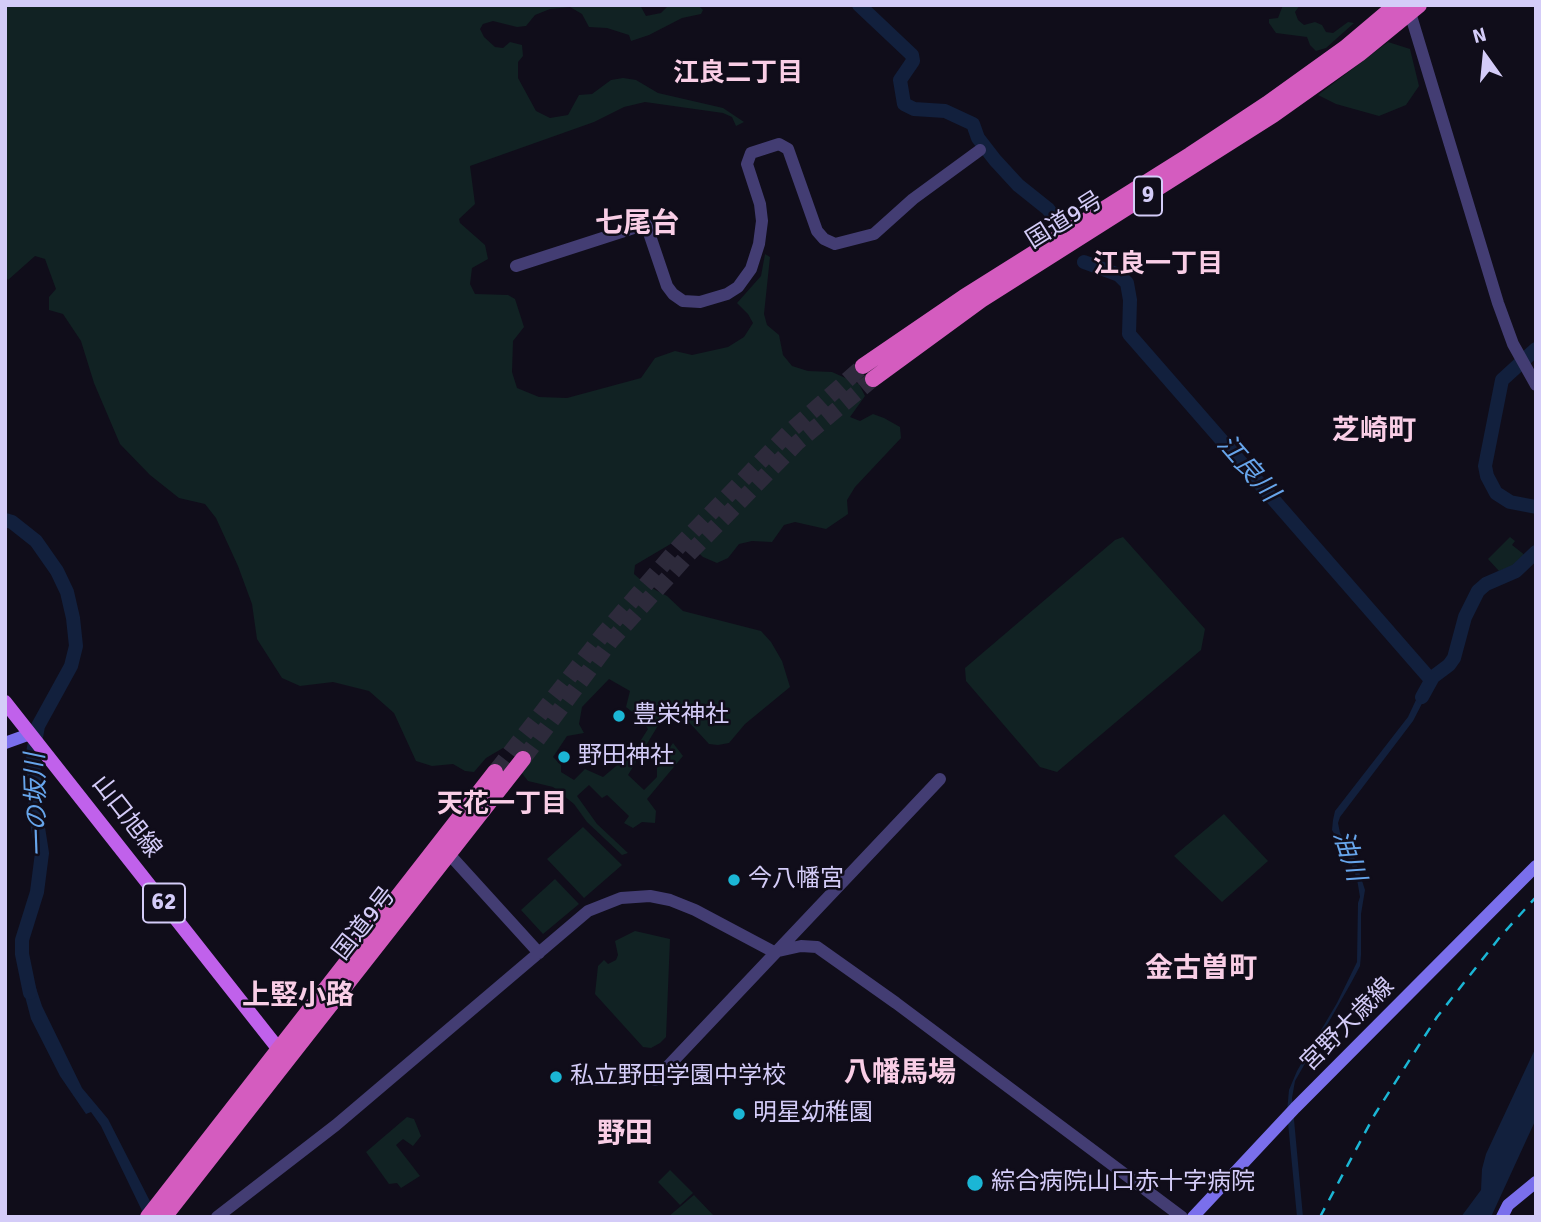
<!DOCTYPE html>
<html>
<head>
<meta charset="utf-8">
<style>
	body { margin:0 }
	#map { position:relative; width:1541px; height:1222px; overflow:hidden; background:#100d1a; font-family:Signika,sans-serif }
	canvas { display:block }
	.frame { position:absolute; inset:0; border:7px solid #d4ccf8; pointer-events:none }
	.north { position:absolute; left:1450px; top:21px; width:70px; height:70px; -webkit-text-stroke:5px #100d1a; paint-order:stroke; rotate:345deg; font-size:19px; font-weight:700; line-height:28px; text-align:center; color:#d4ccf8 }
	.north::after { content:''; display:block; margin:auto; width:24px; height:32px; background:#d4ccf8; clip-path:polygon(50% 0,100% 100%,50% 72%,0 100%) }
</style>
</head>
<body>
<div id="map">
<canvas width="1541" height="1222"></canvas>
<div class="frame"></div>
<div class="north">N</div>
</div>
<script>
const c = document.querySelector('canvas').getContext('2d');
c.lineJoin = 'round';
function fillPath(path, color) { c.fillStyle = color; c.fill(path, 'evenodd'); }
const poly = rows => new Path2D(rows.map(r => 'M' + r).join(''));
function strokePath(path, color, width, dash) { c.strokeStyle = color; c.lineWidth = width; c.lineCap = dash ? 'butt' : 'round'; c.setLineDash(dash || []); c.stroke(path); }
function write(font, color, halo, rows, align = 'center') {
  c.font = font + ' Signika,"Noto Sans JP",sans-serif'; c.lineWidth = 5; c.setLineDash([]); c.textBaseline = 'middle'; c.strokeStyle = halo; c.fillStyle = color; for (const [text, x, y, turn = 0] of rows) {
    c.save(); c.translate(x, y); c.rotate((+turn || 0) * Math.PI / 180); c.textAlign = isNaN(turn) ? turn : align; if (halo) c.strokeText(text, 0, 0); c.fillText(text, 0, 0); c.restore();
  }
}
fillPath(poly([
	[5,5,640,5,646,16,661,13,669,5,698,5,703,10,701,14,682,18,649,35,631,41,629,35,607,28,589,27,582,14,570,7,550,9,535,15,526,26,517,27,493,21,483,24,480,29,484,37,495,47,503,48,510,42,522,45,523,56,518,62,518,78,536,111,550,118,568,115,579,95,592,94,611,80,623,78,636,80,658,93,723,108,744,122,736,126,732,117,723,113,645,102,624,107,594,122,470,166,475,204,459,219,460,223,485,245,488,259,472,268,470,284,475,294,508,295,515,299,524,327,513,341,512,372,517,388,539,397,567,398,641,378,655,358,675,351,692,355,728,347,744,337,753,323,748,314,737,303,761,276,765,254,770,257,764,314,767,325,779,335,783,355,792,366,808,371,832,372,859,384,865,396,850,417,860,421,873,414,884,418,900,427,901,438,855,487,847,500,848,514,826,529,795,522,784,525,772,542,752,541,739,544,728,558,717,563,703,557,688,543,679,539,635,565,634,574,648,586,667,596,683,611,761,631,771,642,782,661,790,687,745,724,729,743,718,745,709,744,687,720,678,714,659,724,628,775,644,790,657,777,657,766,673,743,683,756,647,799,656,811,655,823,642,822,633,828,624,823,629,816,607,795,602,798,589,785,577,796,597,824,628,853,622,855,587,822,574,804,553,787,528,781,521,772,530,757,519,749,503,748,486,758,474,772,465,771,453,764,432,766,416,761,394,713,369,691,333,682,300,686,282,678,257,639,252,604,238,566,216,518,205,504,179,498,150,475,120,444,94,383,81,341,63,314,49,310,49,297,56,289,45,259,35,256,8,280,5,275],
	[609,679,630,691,626,707,639,717,648,729,634,751,603,777,585,769,574,780,561,772,561,765,553,757,567,736,584,733,579,724,582,707],
	[1283,5,1300,5,1295,12,1298,20,1304,25,1315,22,1322,25,1326,32,1333,33,1348,22,1354,23,1326,48,1316,51,1310,45,1307,37,1276,33,1269,23,1269,19,1278,18],
	[1388,42,1410,49,1419,86,1406,105,1379,116,1336,104,1318,95],
	[1123,537,1205,629,1201,650,1057,772,1040,767,966,681,965,668,1115,540],
	[1510,537,1515,541,1512,545,1526,556,1515,565,1499,571,1488,559],
	[1224,814,1268,861,1222,902,1174,856],
	[583,827,622,865,584,898,547,859],
	[555,879,579,904,543,934,521,910],
	[635,931,670,939,666,1037,660,1043,651,1048,643,1047,595,994,598,966,604,960,608,964,616,960,618,955,615,941],
	[407,1117,414,1119,421,1136,413,1146,403,1139,396,1145,420,1176,401,1188,397,1183,389,1184,366,1152],
	[670,1170,693,1193,680,1205,658,1182],
	[694,1195,714,1216,668,1217]
]), '#112223');
fillPath(poly([
	[1431,680,1430,688,1413,721,1340,817,1338,823,1340,833,1355,859,1365,890,1361,914,1361,955,1360,966,1351,983,1295,1081,1292,1098,1303,1217,1297,1217,1287,1112,1289,1090,1297,1071,1337,1003,1357,962,1358,903,1360,897,1357,879,1351,863,1332,830,1333,820,1335,811,1408,717,1423,685],
	[26,976,33,979,42,1006,82,1088,108,1119,158,1217,145,1217,101,1126,91,1112,86,1114,60,1076,31,1019,21,981],
	[1536,1047,1536,1119,1491,1217,1461,1217,1481,1190,1482,1169,1486,1154]
]), '#12203d');
strokePath(poly([
	[859,5,912,55,913,61,900,80,904,104,914,109,945,111,973,124,978,138,995,160,1018,185,1048,209,1059,224],
	[1084,262,1119,275,1127,283,1130,300,1129,334,1431,680],
	[1536,349,1502,380,1485,466,1487,476,1496,493,1510,502,1536,507],
	[5,520,12,522,36,541,57,571,67,592,73,618,76,646,71,666,38,726,33,753,36,815,42,853,37,892,22,940,22,954,30,993],
	[1422,697,1433,677,1449,665,1454,658,1465,617,1478,591,1486,584,1516,571,1536,552]
]), '#12203d', 14);
strokePath(poly([
	[523,759,611,641,689,554,797,443,873,379],
	[495,772,604,633,681,544,788,433,863,366]
]), '#2d2a3b', 16, [16, 8]);
strokePath(poly([
	[1408,6,1498,303,1513,344,1536,385],
	[516,266,646,224,667,286,673,294,683,301,700,302,727,294,738,287,751,269,759,244,762,221,760,204,747,164,751,153,779,144,788,149,817,231,824,239,835,244,874,234,913,199,980,150],
	[449,854,539,953],
	[655,1080,940,779],
	[217,1217,336,1125,588,911,621,898,650,896,670,900,695,910,774,952,801,946,817,947,896,1003,1182,1217]
]), '#433d73', 12);
strokePath(poly([
	[5,743,30,734],
	[1193,1217,1295,1108,1536,866],
	[1502,1217,1508,1205,1536,1182]
]), '#7a6fec', 12);
strokePath(poly([
	[5,702,284,1056]
]), '#c061eb', 14);
strokePath(poly([
	[863,366,964,297,1190,155,1267,104,1345,48,1396,5],
	[873,379,981,300,1273,115,1359,54,1419,5],
	[148,1217,495,772],
	[164,1217,523,759]
]), '#d45cbf', 16);
strokePath(poly([
	[1320,1217,1375,1114,1437,1017,1500,937,1536,897]
]), '#1bb6d5', 2.5, [10, 9]);
for (const [x, y, r, color] of [
	[619,716,7,"#1bb6d5"],
	[564,757,7,"#1bb6d5"],
	[734,880,7,"#1bb6d5"],
	[556,1077,7,"#1bb6d5"],
	[739,1114,7,"#1bb6d5"],
	[975,1183,9,"#1bb6d5"]
]) { const dot = new Path2D(); dot.arc(x, y, r, 0, 2 * Math.PI); c.fillStyle = color; c.fill(dot); strokePath(dot, '#100d1a', 2.5); }
for (const [x, y, w] of [
	[1148,196,28],
	[164,903,42]
]) { const box = new Path2D(); box.roundRect(x - w / 2, y - 19.5, w, 39, 5); c.fillStyle = '#100d1a'; c.fill(box); strokePath(box, '#d4ccf8', 2); }
write('bold 23px', '#d4ccf8', null, [
	["9",1148,196],
	["62",164,903]
]);
write('24px', '#d4ccf8', '#100d1a', [
	["国道9号",1065,221,-32],
	["山口旭線",126,817,52],
	["国道9号",365,924,-52],
	["宮野大歳線",1348,1025,-45]
]);
write('24px', '#d4ccf8', '#100d1a', [
	["豊栄神社",633,716],
	["野田神社",578,757],
	["今八幡宮",748,880],
	["私立野田学園中学校",570,1077],
	["明星幼稚園",753,1114],
	["綜合病院山口赤十字病院",991,1183]
], 'left');
write('bold 26px', '#f9cee6', '#100d1a', [
	["江良二丁目",738,74],
	["江良一丁目",1158,265],
	["天花一丁目",502,805]
]);
write('italic 26px', '#67a5eb', '#100d1a', [
	["江良川",1247,469,49],
	["一の坂川",38,805,-92],
	["油川",1348,856,72]
]);
write('bold 28px', '#f9cee6', '#100d1a', [
	["七尾台",637,225],
	["芝崎町",1374,432],
	["金古曽町",1201,970],
	["上竪小路",298,997],
	["八幡馬場",900,1074],
	["野田",625,1135]
]);
</script>
</body>
</html>
